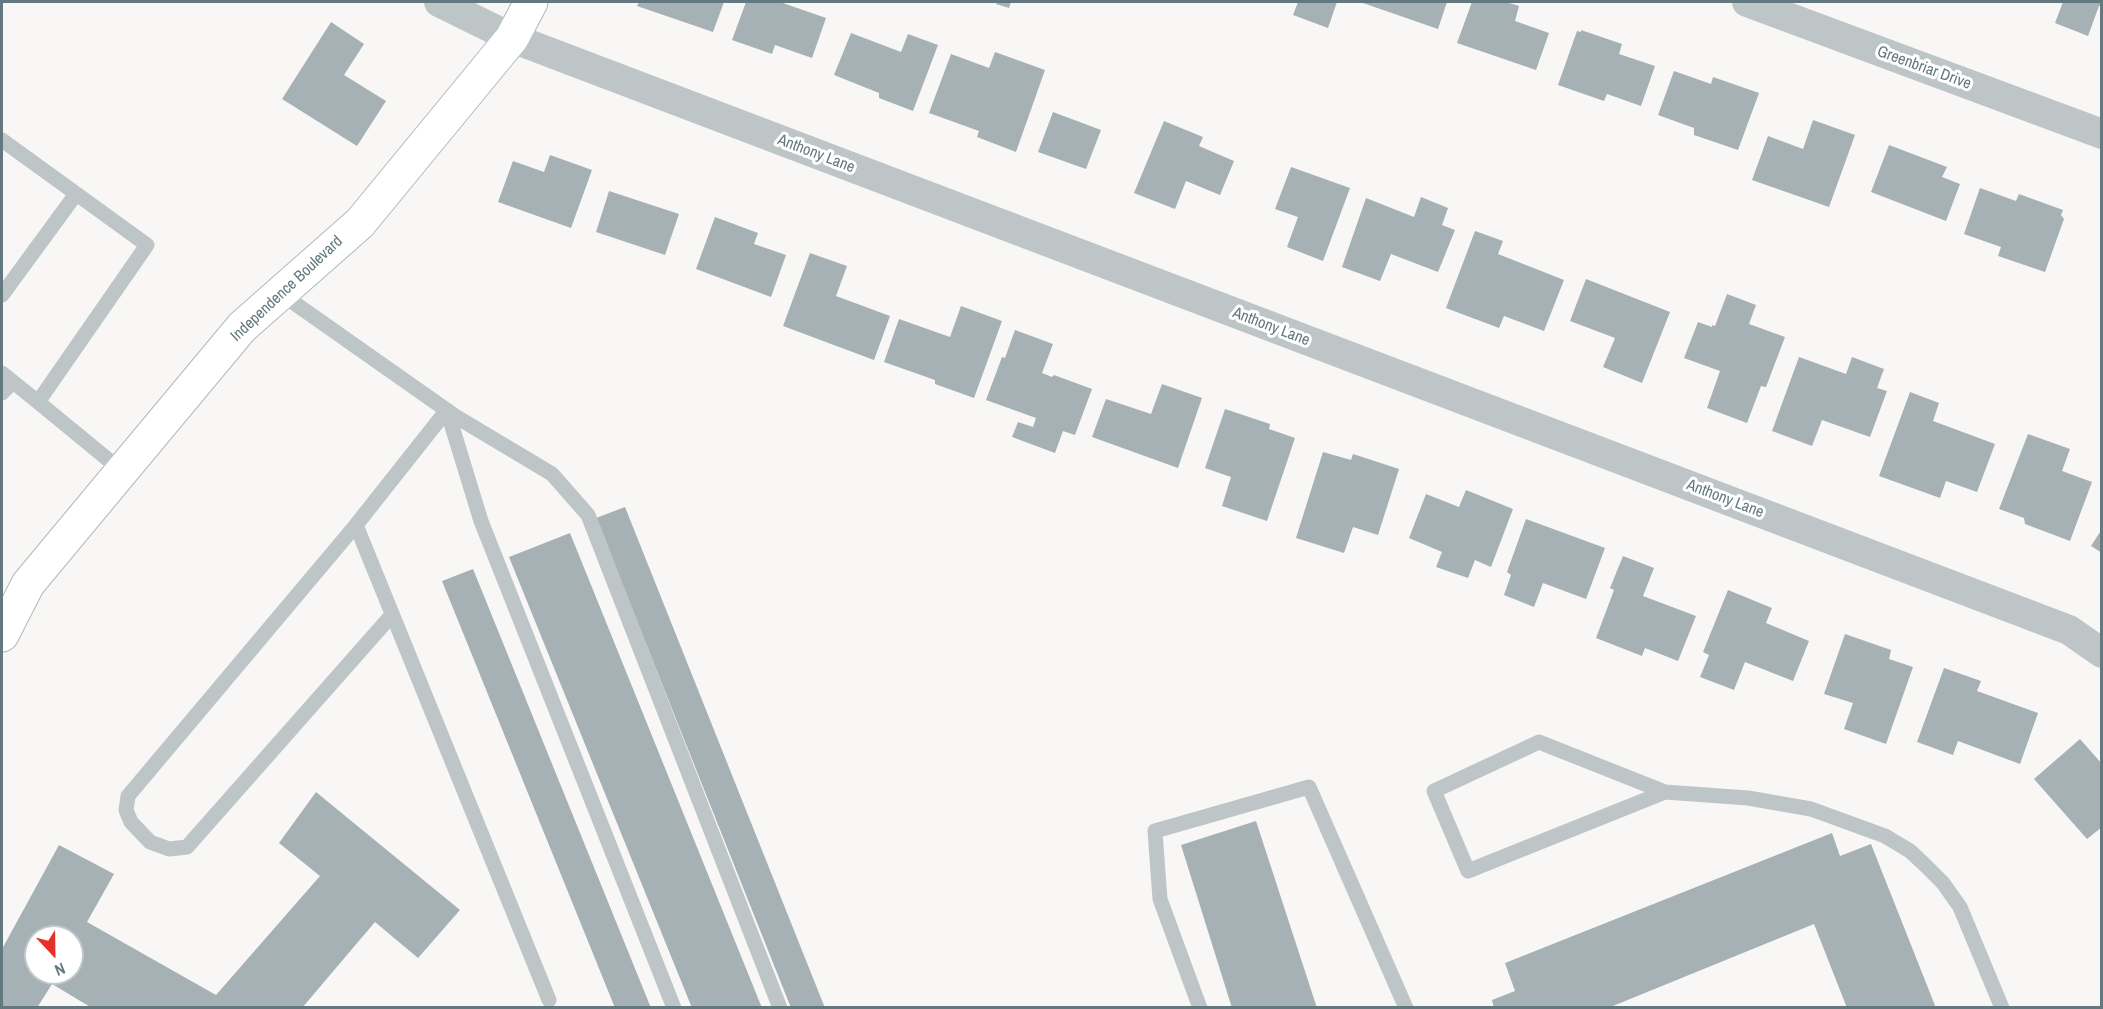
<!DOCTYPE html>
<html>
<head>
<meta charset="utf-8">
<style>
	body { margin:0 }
	#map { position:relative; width:2103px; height:1009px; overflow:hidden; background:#f8f7f5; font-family:"Archivo Narrow",sans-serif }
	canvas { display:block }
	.frame { position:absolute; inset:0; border:3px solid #627980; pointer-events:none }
	.north { position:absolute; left:24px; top:925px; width:60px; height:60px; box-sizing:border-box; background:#fff; border:2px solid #c0c9cc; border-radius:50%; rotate:158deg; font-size:16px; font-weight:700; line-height:24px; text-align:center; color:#627980 }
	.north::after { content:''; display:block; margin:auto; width:21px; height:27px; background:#e53127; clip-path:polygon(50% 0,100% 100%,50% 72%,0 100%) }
</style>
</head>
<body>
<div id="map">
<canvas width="2103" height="1009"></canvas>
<div class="frame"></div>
<div class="north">N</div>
</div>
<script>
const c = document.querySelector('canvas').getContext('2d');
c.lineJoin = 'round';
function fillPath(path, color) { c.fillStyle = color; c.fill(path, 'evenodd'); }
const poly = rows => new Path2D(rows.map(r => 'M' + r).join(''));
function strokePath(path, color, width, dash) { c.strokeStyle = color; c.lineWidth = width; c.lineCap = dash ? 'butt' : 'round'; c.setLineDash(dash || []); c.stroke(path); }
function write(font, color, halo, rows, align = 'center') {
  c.font = font + ' "Archivo Narrow",sans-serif'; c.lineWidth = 6; c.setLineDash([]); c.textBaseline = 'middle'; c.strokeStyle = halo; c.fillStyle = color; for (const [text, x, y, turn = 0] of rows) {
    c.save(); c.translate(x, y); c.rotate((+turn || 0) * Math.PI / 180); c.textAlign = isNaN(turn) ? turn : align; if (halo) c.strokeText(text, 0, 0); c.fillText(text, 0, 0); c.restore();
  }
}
fillPath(poly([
	[639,2,724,2,713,32,637,6],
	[746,2,780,2,826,18,812,58,775,45,772,54,732,40],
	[997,2,1011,2,1009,8,996,4],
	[1298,2,1337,2,1328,28,1293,15],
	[1360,2,1447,2,1438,29],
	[1472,2,1506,2,1519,6,1515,21,1549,33,1536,70,1457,43],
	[2063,2,2102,2,2102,6,2099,6,2088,36,2055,23],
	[331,22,364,44,344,75,386,101,357,146,282,99],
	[1581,30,1622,44,1619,54,1655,66,1641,106,1607,94,1604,101,1558,85,1577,31,1581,32],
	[851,33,901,52,908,34,938,45,913,111,879,98,879,93,834,75],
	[995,52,1045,70,1016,152,977,137,979,131,929,113,951,54,989,68],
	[1674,71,1711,84,1713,77,1759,93,1738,150,1694,135,1694,128,1658,115],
	[1053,112,1101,130,1086,169,1038,152],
	[1813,120,1855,135,1829,207,1752,180,1768,136,1803,149],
	[1164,121,1203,137,1199,146,1234,161,1220,195,1186,181,1175,209,1134,193],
	[1889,145,1947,167,1942,177,1960,184,1946,221,1871,192],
	[550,155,592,170,571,228,498,202,513,161,544,172],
	[1291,167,1350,188,1323,261,1287,247,1298,217,1275,209],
	[1980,188,2016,201,2019,194,2063,210,2061,215,2064,219,2045,272,1998,256,2001,247,1964,234],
	[609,191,679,214,665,255,596,232],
	[1421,197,1448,208,1442,225,1455,230,1438,272,1391,254,1380,281,1342,267,1366,198,1414,217],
	[715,217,758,233,754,244,786,255,771,297,696,269],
	[1475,231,1503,241,1498,254,1564,280,1544,331,1504,316,1499,328,1446,308],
	[810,253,847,266,836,296,890,316,874,360,783,326],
	[1586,279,1670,312,1642,383,1603,367,1615,338,1570,321],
	[1727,294,1756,305,1749,324,1785,337,1766,387,1761,386,1747,423,1707,408,1720,371,1684,358,1698,322,1712,327,1712,325,1715,326],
	[961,306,1002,321,974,398,935,384,935,380,884,362,899,319,950,337],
	[1015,330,1053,344,1042,373,1052,377,1054,375,1092,389,1075,435,1063,431,1055,453,1012,437,1018,422,1033,427,1036,418,986,400,1002,357,1005,358],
	[1799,357,1846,374,1852,357,1884,369,1877,388,1887,391,1870,437,1822,420,1812,446,1772,431],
	[1162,384,1202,398,1178,468,1092,437,1106,399,1151,414],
	[1910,392,1939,403,1933,421,1995,444,1977,492,1946,481,1940,498,1879,476],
	[1225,409,1270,424,1269,429,1295,438,1267,521,1222,506,1231,477,1205,468],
	[2028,434,2070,449,2062,471,2092,482,2070,541,2025,524,2024,518,1999,509],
	[1323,452,1351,460,1353,454,1399,469,1378,535,1353,527,1344,553,1296,538],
	[1466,490,1513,509,1491,567,1475,560,1468,578,1436,567,1442,552,1409,538,1426,494,1459,507],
	[625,507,825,1008,791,1008,596,518],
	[1526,519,1605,548,1586,599,1543,583,1534,607,1504,595,1511,575,1507,572],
	[2102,529,2102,553,2091,546],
	[570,533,762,1008,692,1008,509,557],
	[1623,556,1654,568,1643,596,1696,616,1678,661,1645,648,1642,656,1596,638,1614,590,1610,588],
	[473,569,651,1008,615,1008,442,581],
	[1728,590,1772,608,1766,623,1809,641,1793,681,1745,662,1734,690,1700,677,1709,655,1703,652],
	[1845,634,1891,650,1889,659,1913,667,1886,744,1844,729,1853,703,1824,694],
	[1944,668,1981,681,1977,691,2038,713,2020,764,1958,741,1953,755,1917,742],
	[2080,739,2102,764,2102,827,2087,839,2034,779],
	[316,792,460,910,418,958,375,922,302,1008,92,1008,52,984,37,1008,2,1008,2,949,59,845,114,874,87,922,216,995,320,876,279,843],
	[36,937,72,937,72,973,36,973],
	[1256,821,1317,1008,1232,1008,1181,845],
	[1832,833,1840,856,1871,844,1936,1008,1847,1008,1814,924,1608,1008,1494,1008,1492,1000,1515,991,1505,963]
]), '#a5b1b4');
const secondary = poly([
	[2,635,28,584,122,471,242,327,360,223,512,38,531,2]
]);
strokePath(secondary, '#b0b9bc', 35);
strokePath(poly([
	[2,140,147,245,38,402,122,471],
	[280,293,455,416,552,474,588,515,780,1008],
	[2,295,76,194],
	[2,373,38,402],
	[2,393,13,382],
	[447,410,481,521,674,1008],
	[356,525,549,1000],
	[391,616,187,847,169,849,150,842,131,822,126,810,128,796,356,525,447,410],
	[1665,792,1468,871,1434,791,1539,742,1665,792,1748,798,1811,809,1885,836,1910,851,1925,865,1943,883,1960,907,2002,1008],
	[1200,1008,1160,899,1155,831,1309,787,1406,1008]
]), '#bec5c7', 15);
strokePath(poly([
	[439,2,512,38,2069,630,2102,653],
	[1747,2,2102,134]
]), '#bec5c7', 30);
strokePath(secondary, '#fff', 33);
write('16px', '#627980', '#fff', [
	["Greenbriar Drive",1924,68,20],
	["Anthony Lane",816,154,21],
	["Independence Boulevard",287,289,-43],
	["Anthony Lane",1271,327,21],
	["Anthony Lane",1725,499,21]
]);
</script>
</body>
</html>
